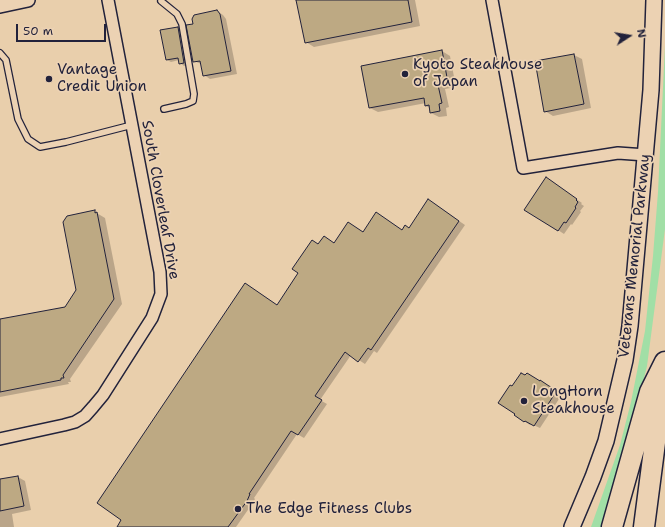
<!DOCTYPE html>
<html>
<head>
<meta charset="utf-8">
<style>
	body { margin:0 }
	#map { position:relative; width:665px; height:527px; overflow:hidden; background:#e9cfac; font-family:"Shantell Sans",sans-serif }
	canvas { display:block }
	.north { position:absolute; left:609px; top:16px; width:40px; height:40px; -webkit-text-stroke:3px #ecd2b3; paint-order:stroke; rotate:78deg; font-size:11px; font-weight:700; line-height:16px; text-align:center; color:#22223b }
	.north::after { content:''; display:block; margin:auto; width:14px; height:18px; background:#22223b; clip-path:polygon(50% 0,100% 100%,50% 72%,0 100%) }
	.scale { position:absolute; left:16px; top:24px; width:90px; height:18px; box-sizing:border-box; border:2px solid #22223b; border-top:0; padding-left:5px; font-size:12px; line-height:14px; white-space:nowrap; color:#22223b; -webkit-text-stroke:3px #ecd2b3; paint-order:stroke }
</style>
</head>
<body>
<div id="map">
<canvas width="665" height="527"></canvas>
<div class="north">N</div>
<div class="scale">50 m</div>
</div>
<script>
const c = document.querySelector('canvas').getContext('2d');
c.lineJoin = 'round';
function fillPath(path, color) { c.fillStyle = color; c.fill(path, 'evenodd'); }
const poly = rows => new Path2D(rows.map(r => 'M' + r).join(''));
function strokePath(path, color, width, dash) { c.strokeStyle = color; c.lineWidth = width; c.lineCap = dash ? 'butt' : 'round'; c.setLineDash(dash || []); c.stroke(path); }
function write(font, color, halo, rows, align = 'center') {
  c.font = font + ' "Shantell Sans",sans-serif'; c.lineWidth = 3.5; c.setLineDash([]); c.textBaseline = 'middle'; c.strokeStyle = halo; c.fillStyle = color; for (const [text, x, y, turn = 0] of rows) {
    c.save(); c.translate(x, y); c.rotate((+turn || 0) * Math.PI / 180); c.textAlign = isNaN(turn) ? turn : align; if (halo) c.strokeText(text, 0, 0); c.fillText(text, 0, 0); c.restore();
  }
}
fillPath(poly([
	[665,45,665,229,647,366,627,447,611,501,602,527,591,527,620,445,631,402,645,331,653,256,658,192]
]), '#a1dfa6');
fillPath(poly([
	[297,0,415,0,420,26,314,47,306,42],
	[217,11,223,15,226,19,237,74,210,79,204,75,201,64,194,61,194,25],
	[178,28,182,30,188,65,184,66,180,63,179,60,171,62,167,60],
	[442,51,450,56,456,87,445,89,449,107,446,108,447,116,439,117,431,113,430,108,426,106,426,103,378,112,370,108],
	[574,55,582,59,591,108,553,116,545,111,536,62],
	[552,182,582,203,581,204,584,206,580,211,581,212,572,225,571,224,564,234,526,209],
	[434,204,465,225,377,353,374,351,365,364,351,355,320,400,327,404,304,438,297,434,254,498,255,499,252,504,236,527,118,527,277,306,319,245,335,244,363,233,403,231,409,229],
	[95,212,105,218,122,304,70,379,71,382,68,382,69,384,0,397,0,321,66,308,78,290],
	[546,385,556,391,555,393,559,395,558,398,559,399,540,428,531,424,530,425,515,415],
	[18,477,25,481,31,510,12,514,14,527,0,527,0,480]
]), '#0003');
const building = poly([
	[296,0,408,0,412,22,305,43,296,0],
	[217,10,220,14,231,71,203,76,200,61,193,62,186,25,193,24,192,19,194,15,217,10],
	[178,27,184,63,179,64,178,58,166,60,160,30,178,27],
	[442,50,448,83,438,85,442,103,439,104,440,111,430,113,429,105,425,106,424,98,369,108,361,66,442,50],
	[574,54,584,104,544,112,535,61,574,54],
	[546,177,577,199,576,200,578,202,575,207,576,208,566,223,564,222,558,231,524,210,546,177],
	[428,199,459,221,371,350,368,348,358,362,345,352,315,396,322,400,298,435,291,431,249,494,250,494,247,501,228,527,117,527,121,520,97,503,245,283,277,305,298,273,292,269,312,240,318,244,324,236,334,243,348,222,363,232,376,212,402,230,405,225,409,228,428,199],
	[95,210,95,213,97,212,114,299,63,375,64,378,61,378,61,380,0,392,0,319,65,307,76,290,63,222,67,216,95,210],
	[521,373,525,375,527,373,540,381,540,380,549,386,551,387,550,388,554,391,553,394,554,395,534,426,525,421,524,422,514,415,515,414,498,403,510,385,512,386,521,373],
	[18,476,24,506,0,511,0,479,18,476]
]);
fillPath(building, '#bda983');
strokePath(building, '#22223b', 1);
const service = poly([
	[161,1,177,14,182,24,194,94,193,101,186,104,164,109],
	[0,53,6,60,18,119,28,139,40,147,66,142,132,125]
]);
const minor = poly([
	[492,0,523,168,618,153,646,155],
	[0,439,64,425,75,422,85,416,93,407,103,395,152,318,161,294,160,272,108,0]
]);
const tertiary = poly([
	[0,6,28,0]
]);
const secondary = poly([
	[572,527,593,477,606,441,625,360,630,326,651,90,654,0]
]);
const motorway = poly([
	[612,527,650,392,665,362],
	[644,527,663,381]
]);
strokePath(service, '#22223b', 8);
strokePath(minor, '#22223b', 14);
strokePath(tertiary, '#22223b', 16);
strokePath(secondary, '#22223b', 18);
strokePath(motorway, '#22223b', 23);
strokePath(service, '#ecd2b3', 5.5);
strokePath(minor, '#ecd2b3', 11);
strokePath(tertiary, '#ecd2b3', 13);
strokePath(secondary, '#ecd2b3', 15);
strokePath(motorway, '#ecd2b3', 20);
for (const [x, y, r, color] of [
	[405,74,4,"#22223b"],
	[49,79,4,"#22223b"],
	[524,401,4,"#22223b"],
	[238,509,4,"#22223b"]
]) { const dot = new Path2D(); dot.arc(x, y, r, 0, 2 * Math.PI); c.fillStyle = color; c.fill(dot); strokePath(dot, '#ecd2b3', 1.5); }
write('15px', '#22223b', '#ecd2b3', [
	["Kyoto Steakhouse",413,65],
	["of Japan",413,82],
	["Vantage",57,70],
	["Credit Union",57,87],
	["LongHorn",532,392],
	["Steakhouse",532,409],
	["The Edge Fitness Clubs",246,509]
], 'left');
write('15px', '#22223b', '#ecd2b3', [
	["South Cloverleaf Drive",160,200,80],
	["Veterans Memorial Parkway",635,256,-84]
]);
</script>
</body>
</html>
